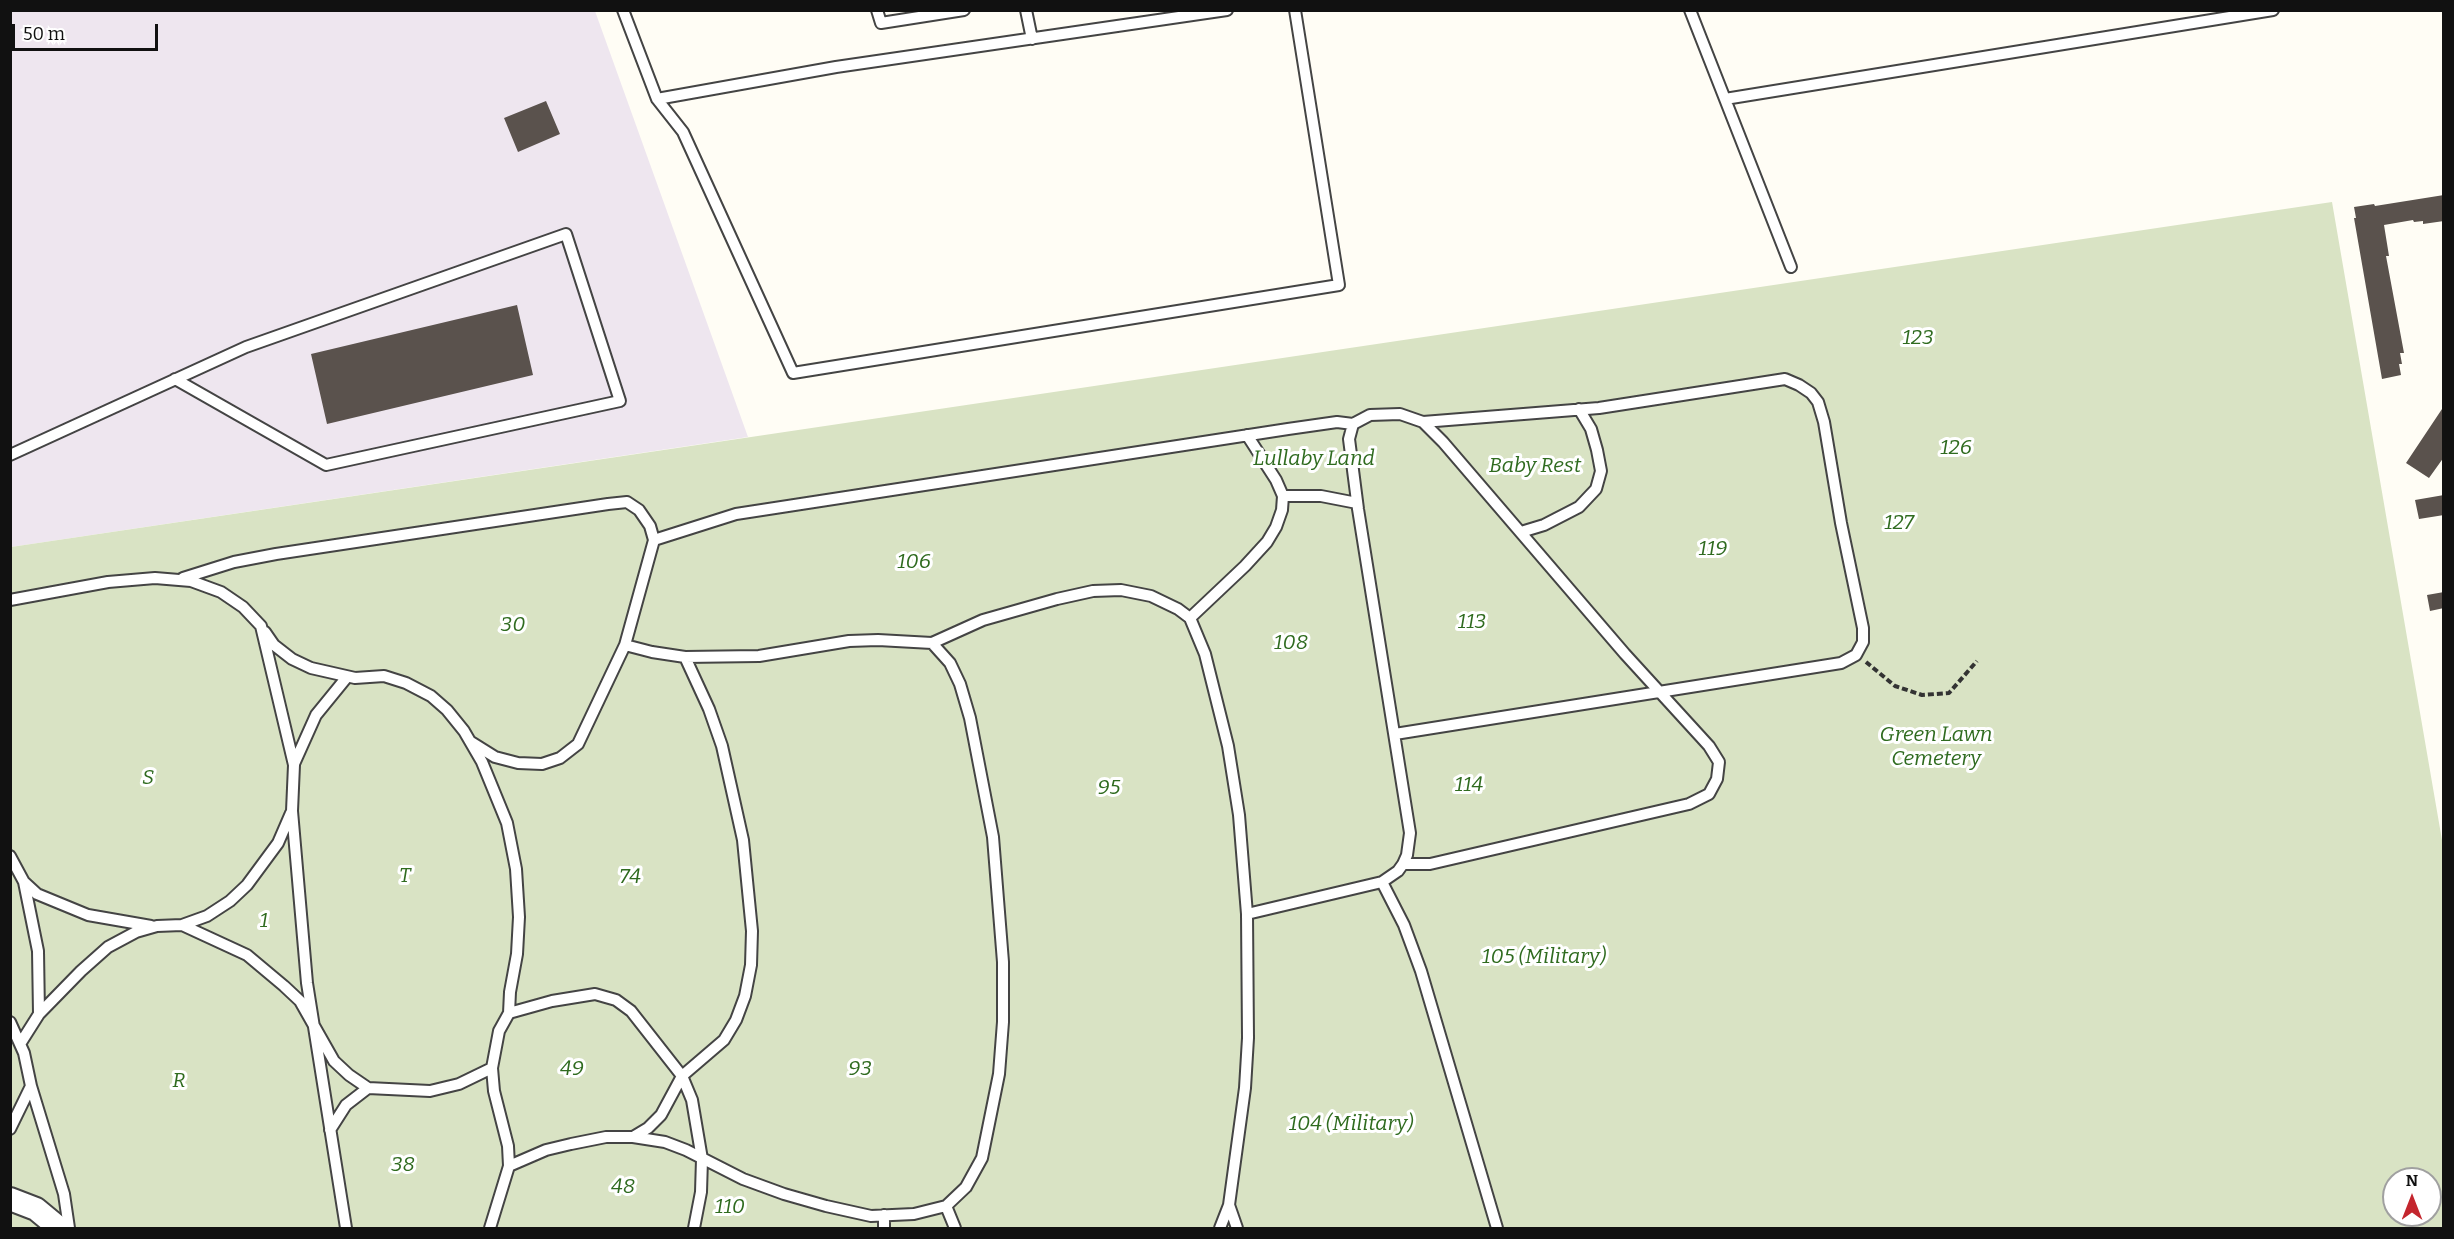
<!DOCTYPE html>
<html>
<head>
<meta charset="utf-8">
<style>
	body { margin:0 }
	#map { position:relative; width:2454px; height:1239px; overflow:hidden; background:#fffdf5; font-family:Bitter,serif }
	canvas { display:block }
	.frame { position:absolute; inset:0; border:12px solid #111; pointer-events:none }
	.north { position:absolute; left:2382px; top:1167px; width:60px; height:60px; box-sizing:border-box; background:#fff; border:2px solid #a0a0a0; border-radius:50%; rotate:0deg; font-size:16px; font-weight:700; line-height:24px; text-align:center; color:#111 }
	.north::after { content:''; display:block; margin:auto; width:21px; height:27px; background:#c4262e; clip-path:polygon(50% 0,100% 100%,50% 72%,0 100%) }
	.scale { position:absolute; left:12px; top:24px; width:146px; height:27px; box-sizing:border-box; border:3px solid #111; border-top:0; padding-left:8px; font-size:18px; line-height:21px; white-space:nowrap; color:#111; -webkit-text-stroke:4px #fff; paint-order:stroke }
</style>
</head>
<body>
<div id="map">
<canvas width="2454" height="1239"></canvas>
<div class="frame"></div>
<div class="north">N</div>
<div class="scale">50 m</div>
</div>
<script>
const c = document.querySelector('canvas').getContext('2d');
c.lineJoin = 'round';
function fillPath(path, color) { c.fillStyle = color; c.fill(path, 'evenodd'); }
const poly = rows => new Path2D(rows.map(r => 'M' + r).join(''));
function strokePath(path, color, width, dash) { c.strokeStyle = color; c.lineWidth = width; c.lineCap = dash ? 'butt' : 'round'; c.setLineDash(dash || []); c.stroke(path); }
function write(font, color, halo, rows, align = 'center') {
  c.font = font + ' Bitter,serif'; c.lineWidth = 6; c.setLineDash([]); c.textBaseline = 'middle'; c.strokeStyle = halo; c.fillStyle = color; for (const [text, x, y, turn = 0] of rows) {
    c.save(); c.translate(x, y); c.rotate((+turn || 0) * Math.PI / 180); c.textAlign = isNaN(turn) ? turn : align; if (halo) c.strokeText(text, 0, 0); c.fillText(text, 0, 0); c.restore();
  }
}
fillPath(poly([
	[10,11,595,11,748,437,11,547]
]), '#eee6ef');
fillPath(poly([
	[2332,202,2443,846,2443,1228,11,1228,11,547],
	[2394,1179,2430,1179,2430,1215,2394,1215]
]), '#d9e3c4');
fillPath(poly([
	[546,101,560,134,518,152,504,118],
	[2444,195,2444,221,2423,224,2423,221,2414,222,2413,220,2384,225,2389,256,2386,256,2404,353,2400,353,2402,364,2399,364,2401,375,2382,379,2354,218,2356,218,2354,207,2374,204,2375,206],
	[517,305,533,375,327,424,311,354],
	[2444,406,2444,457,2429,478,2406,463],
	[2444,495,2444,515,2419,519,2415,500],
	[2444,592,2444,608,2430,611,2427,595]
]), '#5a524d');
const lane = poly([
	[623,10,657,99,683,132,793,373,1339,285,1295,10],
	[877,10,881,23,964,10],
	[1026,10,1032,39],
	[1690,10,1791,267],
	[657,99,836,67,1227,10],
	[1725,99,2273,10],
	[10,455,246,347,566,234,620,401,326,465,175,379],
	[1283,496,1321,496,1357,503],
	[1521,532,1544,525,1579,507,1596,489,1601,471,1597,450,1591,429,1579,409],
	[654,540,736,514,1288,429,1337,422,1353,424],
	[183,578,234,562,276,554,608,504,627,502,639,510,650,526,654,540,625,645,578,744,560,758,542,764,518,763,495,757,471,742],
	[10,600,108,582,155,578,191,581,221,592,243,607,261,626,294,765,292,811,307,983,346,1228],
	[1190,618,1245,566,1267,542,1276,527,1282,510,1283,496,1276,480,1247,435],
	[265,632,274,645,292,659,311,668,355,678,384,676,406,683,431,696,447,710,464,731,482,762,507,823,516,869,519,917,517,954,510,992,509,1013],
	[932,643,983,620,1057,599,1093,591,1121,590,1151,596,1178,609,1190,618,1205,654,1228,746,1239,815,1247,914,1248,1038,1245,1088,1229,1205,1220,1228],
	[625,645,652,652,685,657],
	[1395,734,1841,663,1856,655,1863,642,1863,628,1841,523,1824,422,1818,402,1811,393,1799,385,1785,379,1599,408,1423,422],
	[294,764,316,715,347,677],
	[10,856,24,882,38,951,39,1014,20,1044],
	[24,882,37,894,88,915,151,926],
	[1382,882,1404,925,1421,971,1497,1228],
	[1247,914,1382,882,1398,871,1403,864,1407,855,1410,833,1358,509,1349,439,1353,424,1370,415,1400,414,1423,422,1443,442,1625,654,1709,746,1719,762,1717,779,1709,794,1689,804,1430,864,1403,864],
	[182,925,207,916,230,901,247,885,278,843,291,813],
	[39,1014,81,971,108,947,136,932,157,926,182,925,247,955,284,986,300,1001,334,1061,349,1075,368,1088,430,1091,459,1084,492,1068],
	[10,1022,24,1053,31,1086,64,1194,69,1228],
	[10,1129,31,1086],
	[330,1130,346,1105,368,1088],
	[509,1166,546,1150,571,1144,606,1137,633,1137,665,1142,686,1150,743,1179,784,1194,826,1206,871,1216,914,1214,946,1206,966,1187,982,1158,999,1074,1003,1022,1003,962,993,837,970,718,960,684,950,663,932,643,878,640,849,641,759,656,685,657,709,709,722,746,743,840,752,931,751,965,745,996,736,1020,724,1040,682,1076,661,1115,648,1128,633,1137],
	[1229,1205,1237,1228],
	[946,1206,955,1228],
	[884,1215,884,1228],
	[490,1228,509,1166,508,1146,494,1091,492,1068,499,1031,509,1013,552,1001,595,994,616,1000,631,1011,682,1076,692,1100,702,1159,701,1192,694,1228]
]);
const street = poly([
	[10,1199,36,1209,59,1228]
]);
strokePath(lane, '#444', 14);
strokePath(street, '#444', 26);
strokePath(poly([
	[1866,662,1895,686,1922,695,1949,693,1977,661]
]), '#333', 4, [6, 3]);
strokePath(lane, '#fff', 10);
strokePath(street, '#fff', 22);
write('italic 21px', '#2f6b1f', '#fff', [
	["123",1918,338],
	["126",1956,448],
	["Lullaby Land",1314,459],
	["Baby Rest",1535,466],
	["127",1899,523],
	["119",1713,549],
	["106",914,562],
	["113",1472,622],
	["30",513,625],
	["108",1291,643],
	["Green Lawn",1936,735],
	["Cemetery",1936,759],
	["S",148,778],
	["114",1469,785],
	["95",1109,788],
	["T",405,876],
	["74",630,877],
	["1",264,921],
	["105 (Military)",1544,957],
	["49",572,1069],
	["93",860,1069],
	["R",179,1081],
	["104 (Military)",1351,1124],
	["38",403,1165],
	["48",623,1187],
	["110",730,1207]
]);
</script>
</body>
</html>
